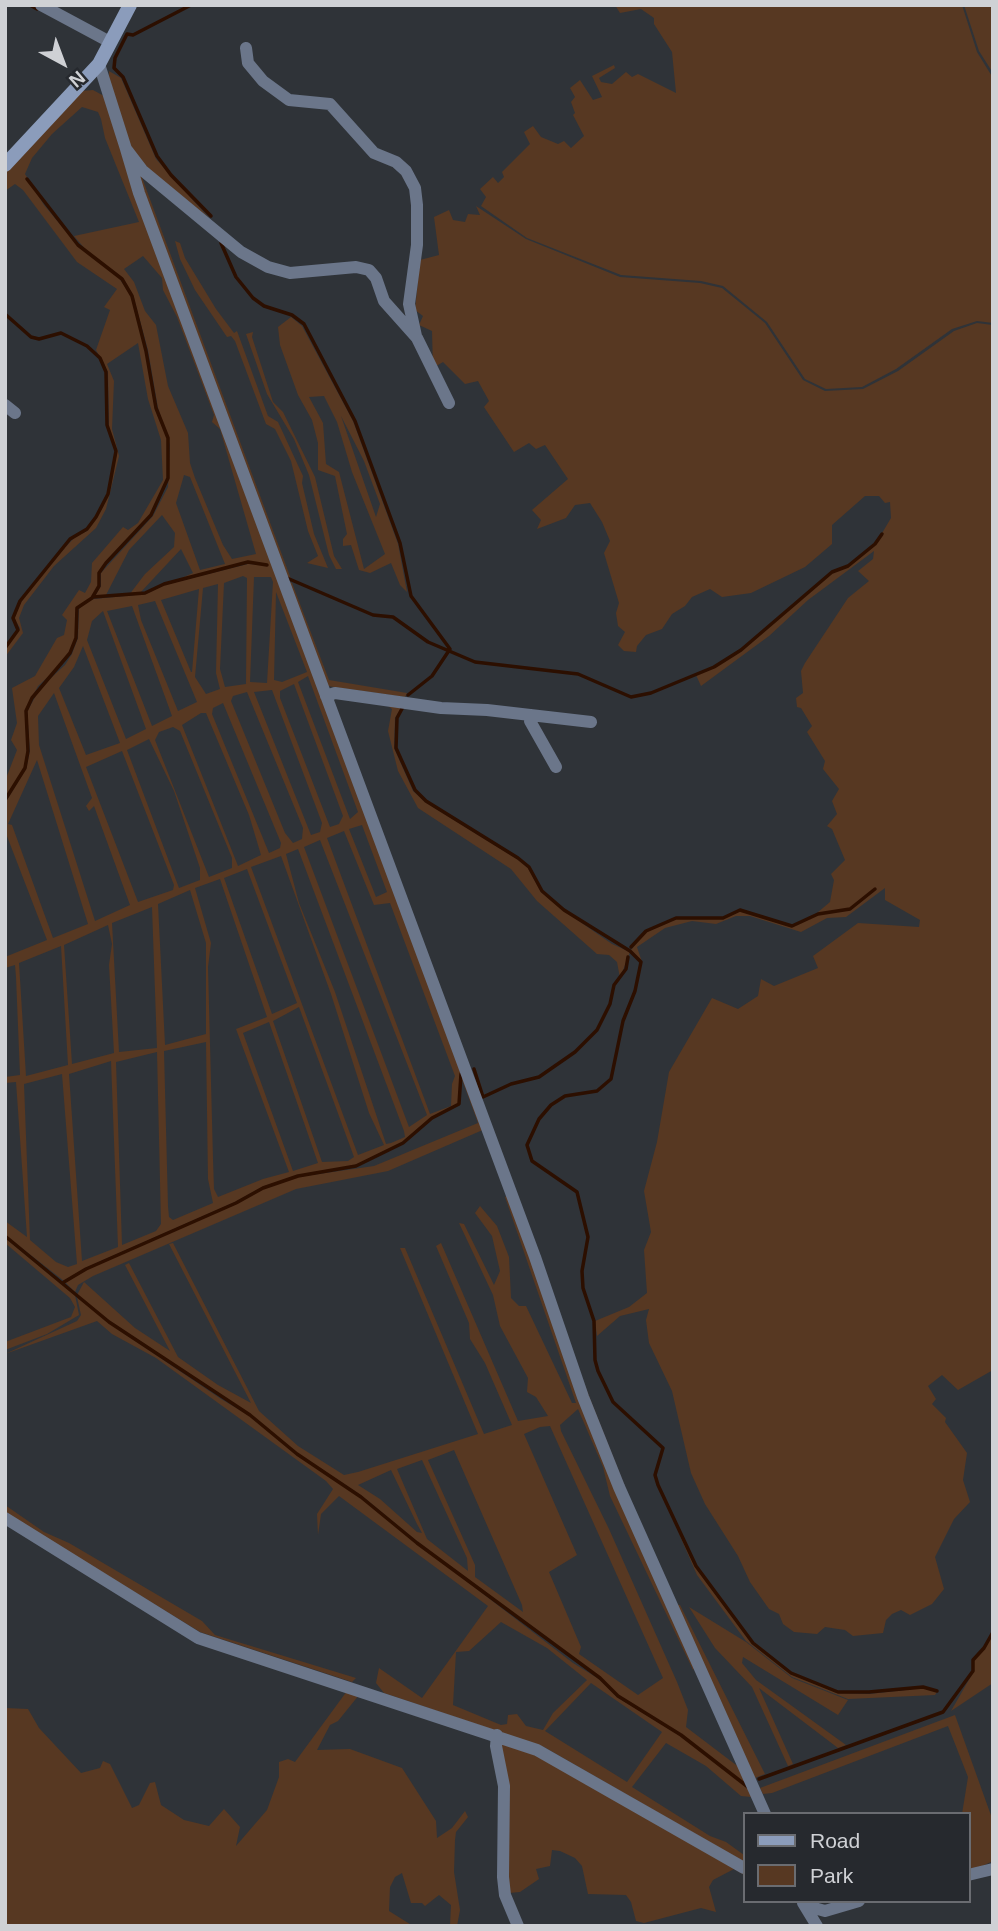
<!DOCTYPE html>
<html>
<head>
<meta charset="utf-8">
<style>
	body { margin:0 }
	#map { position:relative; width:998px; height:1931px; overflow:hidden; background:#2f3338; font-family:Arial,sans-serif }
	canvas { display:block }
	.frame { position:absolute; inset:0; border:7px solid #cfd1d5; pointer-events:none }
	.legend { position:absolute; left:743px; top:1812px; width:228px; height:91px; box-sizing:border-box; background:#26292e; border:2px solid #6a6c71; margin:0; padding:9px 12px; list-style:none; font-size:21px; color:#cfd1d5 }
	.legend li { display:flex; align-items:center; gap:14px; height:35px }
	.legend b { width:35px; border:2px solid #6a6c71 }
	.north { position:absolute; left:28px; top:28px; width:70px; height:70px; -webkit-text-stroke:5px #26292e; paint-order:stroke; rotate:139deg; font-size:19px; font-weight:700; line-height:28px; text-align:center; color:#cfd1d5 }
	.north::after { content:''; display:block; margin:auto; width:24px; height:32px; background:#cfd1d5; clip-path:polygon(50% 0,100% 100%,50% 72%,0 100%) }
</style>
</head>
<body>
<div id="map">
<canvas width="998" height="1931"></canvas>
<div class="frame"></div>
<ul class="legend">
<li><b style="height:9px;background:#8b9cbb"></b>Road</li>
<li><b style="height:19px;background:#573822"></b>Park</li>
</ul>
<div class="north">N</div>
</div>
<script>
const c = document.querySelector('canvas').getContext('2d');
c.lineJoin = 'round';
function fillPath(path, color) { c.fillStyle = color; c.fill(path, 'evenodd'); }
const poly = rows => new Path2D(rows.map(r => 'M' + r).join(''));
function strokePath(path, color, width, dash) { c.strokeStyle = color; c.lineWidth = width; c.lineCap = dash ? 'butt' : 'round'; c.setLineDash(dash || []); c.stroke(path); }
fillPath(poly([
	[615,5,962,5,977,52,993,78,993,323,977,321,952,329,896,369,862,387,826,389,805,379,767,322,723,286,701,281,621,275,527,238,481,206,486,197,480,189,493,177,498,183,504,177,502,172,530,144,524,132,533,126,541,137,558,144,564,141,571,148,584,136,573,115,575,113,571,102,575,97,570,88,580,80,593,100,602,97,592,76,614,65,615,68,599,78,601,82,612,84,626,72,632,77,638,74,676,93,672,52,654,24,654,18,641,9,620,13],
	[964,5,993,5,993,73,979,51],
	[109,71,121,78,156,159,209,218,135,159,109,84],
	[93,90,104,96,485,1129,388,1171,296,1189,93,1276,78,1285,75,1292,65,1282,86,1269,236,1204,263,1188,298,1177,374,1166,478,1123,460,1074,458,1104,432,1117,403,1142,356,1165,298,1176,262,1187,235,1202,85,1268,64,1281,5,1235,5,1221,27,1237,16,1082,5,1083,5,1077,20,1075,16,977,15,965,5,968,5,957,47,940,5,831,5,803,26,769,30,751,27,712,40,688,65,665,72,654,78,638,79,609,84,603,94,599,146,594,164,585,248,564,268,565,248,561,177,580,193,573,181,549,140,593,129,595,145,574,174,547,175,533,162,515,129,550,106,595,95,596,101,586,101,573,153,516,168,487,170,445,158,408,148,350,133,295,123,278,87,251,74,236,139,222,105,138,101,119,98,112,82,107,52,134,32,158,25,174,44,205,78,246,117,275,131,296,146,351,155,409,167,438,168,478,151,515,106,562,99,572,98,586,92,597,76,608,75,638,69,653,63,663,38,686,25,711,27,750,24,768,5,799,5,781,17,750,11,740,17,723,12,688,35,676,57,638,64,635,67,620,62,615,79,590,85,593,91,582,92,563,123,527,128,530,138,523,163,480,161,440,148,399,138,343,107,364,114,381,112,429,119,456,106,509,96,528,54,566,24,605,19,618,23,633,5,657,5,650,20,628,14,618,21,602,43,571,75,537,87,531,103,507,117,454,109,428,108,372,96,350,110,310,104,307,117,289,77,262,23,190,15,184,5,191,5,173,29,145,81,91],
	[143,256,162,278,163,290,177,317,214,415,212,422,220,429,256,554,232,559,223,545,195,478,190,463,188,433,168,386,156,325,145,311,134,282,124,269],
	[184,475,190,477,225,564,200,570,176,503],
	[243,576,247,578,246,684,225,687,220,669,224,583],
	[254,577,271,577,273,582,267,683,250,682],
	[218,584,216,673,220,689,206,694,195,677,203,588],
	[199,589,192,672,191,672,161,600],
	[276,592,307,672,282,682,274,680],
	[155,601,197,702,178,711,141,620,138,605],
	[132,606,172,716,152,726,107,611],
	[103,611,146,729,126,739,87,640,92,621],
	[83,646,120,743,86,755,59,688,74,667],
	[308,676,358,812,350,819,298,682],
	[294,684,343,816,339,824,330,827,280,698,280,691],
	[272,690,322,823,320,832,311,835,254,692],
	[247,692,303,828,302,839,293,843,285,833,231,701,233,696],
	[54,693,92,798,86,806,89,811,94,806,130,905,95,921,39,745,38,716],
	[223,703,281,843,280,848,269,853,212,714,213,708],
	[201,713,206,713,249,815,261,855,238,866,182,725],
	[173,727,180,731,232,858,232,868,209,877,155,740,159,732],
	[149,739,174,791,200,868,200,880,179,888,127,750],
	[122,751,174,885,173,890,138,902,86,767],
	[37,760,88,924,53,938,12,825,8,824],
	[362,825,387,892,376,897,349,829],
	[344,831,374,905,390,903,455,1076,452,1084,451,1106,430,1114,327,838],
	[320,840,427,1115,409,1127,304,847],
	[298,849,404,1131,405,1137,391,1143,386,1144,335,992,299,903,286,854],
	[281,856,331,994,369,1113,384,1145,358,1155,251,867],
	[247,869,297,1003,272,1014,224,878],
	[220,879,267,1017,236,1029,289,1172,263,1179,218,1197,214,1189,213,1159,208,967,211,943,195,888],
	[190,890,206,943,206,1034,165,1045,158,904],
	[152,907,157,1048,119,1052,112,923],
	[108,925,112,944,109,965,114,1053,72,1064,64,945],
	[61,946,68,1065,26,1076,19,963],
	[299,1007,354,1157,348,1161,322,1162,273,1021],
	[269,1022,318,1163,293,1171,243,1033],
	[206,1042,208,1179,213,1203,173,1220,169,1217,168,1206,164,1051],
	[157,1052,161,1224,156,1231,122,1245,116,1062],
	[111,1061,118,1247,82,1261,69,1074],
	[62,1074,77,1264,68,1267,56,1262,30,1240,24,1084],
	[136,171,141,175,291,579,286,576],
	[476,206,526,239,620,277,700,283,722,288,765,323,803,380,825,391,863,389,898,371,954,331,977,323,993,325,993,1370,958,1390,942,1375,928,1386,936,1399,932,1404,946,1418,945,1422,967,1453,963,1480,970,1502,954,1519,935,1557,944,1589,932,1604,910,1615,901,1610,892,1614,886,1620,883,1633,853,1636,845,1630,825,1627,817,1634,794,1632,783,1624,779,1614,769,1609,750,1582,738,1556,705,1504,691,1473,672,1391,649,1343,646,1320,649,1309,620,1316,597,1336,595,1321,629,1307,647,1293,644,1250,651,1232,644,1191,657,1142,669,1072,712,998,738,1009,758,996,761,979,774,986,818,968,813,956,858,923,919,927,920,920,885,900,885,888,846,917,827,918,801,932,750,916,736,916,716,924,692,921,665,928,637,947,642,962,631,950,647,931,676,919,723,919,740,911,792,926,818,914,850,910,876,888,850,909,817,913,830,902,834,880,831,874,845,860,832,829,827,826,837,814,832,801,839,789,823,769,825,761,807,732,812,726,801,708,797,707,796,698,803,693,801,671,805,663,848,598,869,581,858,571,873,559,874,551,808,600,769,636,701,686,696,675,714,668,741,650,832,573,848,567,875,545,891,518,890,502,885,503,879,496,865,496,832,525,832,544,805,567,751,593,722,597,710,589,692,597,685,606,672,614,662,629,646,635,637,646,636,652,624,651,618,645,625,632,618,626,616,613,619,603,604,553,610,541,602,522,590,503,575,505,566,518,537,529,541,520,532,510,568,479,545,445,536,449,529,443,514,452,484,407,489,401,478,381,465,384,443,362,433,368,432,331,419,325,423,316,415,310,420,260,439,255,434,217,449,210,453,220,465,222,468,214,480,215],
	[175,241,180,243,185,258,216,309,234,333,237,331,268,416,278,422,303,476,302,483,314,534,328,568,307,563,318,556,308,531,291,461,275,429,266,424,235,341,231,336,227,337,195,290,180,259],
	[291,317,302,326,353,421,398,544,407,592,400,585,391,563,370,573,359,570,351,545,343,546,343,539,347,534,335,476,318,470,318,443,312,420,298,395,280,345,278,327],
	[324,396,337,422,352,472,385,554,364,569,339,472,326,464,323,423,309,397],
	[341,416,364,461,380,504,376,517],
	[253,332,252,337,273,402,283,412,315,477,334,556,342,569,336,569,329,555,309,475,294,439,267,394,246,334],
	[287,581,292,583,329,680,407,693,405,697,327,686],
	[404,703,395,718,394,748,413,791,425,802,517,859,528,868,541,892,563,910,612,944,630,952,620,978,617,962,609,955,597,954,537,901,511,869,418,808,398,771,388,731,392,709,388,706],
	[509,1194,696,1666,693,1670,610,1496,603,1467,578,1409,560,1425,561,1431,609,1529,677,1682,688,1710,686,1727,744,1771,751,1797,741,1796,706,1766,666,1743,632,1787,710,1836,726,1842,744,1855,744,1862,544,1747,384,1693,376,1683,379,1668,422,1698,488,1606,339,1496,321,1514,318,1535,317,1514,333,1489,326,1481,156,1358,112,1334,97,1321,5,1354,77,1321,81,1315,77,1297,122,1332,221,1399,250,1416,296,1454,361,1497,417,1543,573,1663,599,1679,617,1697,681,1736,747,1787,682,1735,618,1695,600,1678,418,1542,362,1496,297,1453,250,1414,110,1321,77,1295,84,1282,135,1328,170,1351,125,1265,129,1263,178,1357,218,1385,251,1403,169,1244,173,1243,259,1411,298,1446,344,1475,358,1472,478,1434,400,1248,405,1248,484,1434,512,1425,485,1363,470,1339,469,1323,436,1246,441,1243,518,1421,548,1416,536,1397,527,1392,528,1378,500,1326,493,1295,459,1223,464,1224,494,1285,500,1271,492,1236,475,1213,480,1206,497,1226,509,1257,511,1298,519,1306,526,1306,572,1403,576,1403,505,1197],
	[550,1426,663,1678,638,1695,579,1654,581,1647,549,1572,577,1555,524,1434,540,1427],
	[454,1450,522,1605,523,1612,475,1577,475,1565,428,1460],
	[422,1460,467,1558,468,1571,427,1539,397,1469],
	[391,1470,417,1524,422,1533,417,1532,380,1499,358,1485],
	[501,1622,547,1648,587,1680,553,1713,543,1730,526,1726,517,1714,508,1715,507,1724,501,1725,453,1705,456,1652,469,1651],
	[591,1683,662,1732,627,1782,545,1731],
	[5,1238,75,1295,79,1315,47,1334,5,1350,5,1342,71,1317,75,1307,70,1298,5,1243],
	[5,1505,44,1532,69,1543,202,1621,215,1635,356,1678,352,1682,200,1632,5,1513],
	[677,1529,695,1566,752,1644,791,1674,838,1693,869,1694,923,1688,937,1692,935,1695,848,1699,792,1677,746,1641,697,1575],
	[675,1604,680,1605,765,1774,755,1778],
	[689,1607,746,1642,792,1678,848,1700,838,1715,743,1657,742,1663,756,1680,846,1745,838,1748,759,1688,793,1764,788,1766,752,1687,715,1648],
	[993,1635,993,1683,951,1711,974,1671,973,1661],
	[347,1691,359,1695,338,1721,330,1725,317,1750,350,1749,402,1768,436,1821,437,1838,452,1828,465,1811,468,1817,456,1832,455,1840,454,1872,460,1910,457,1926,450,1926,451,1905,439,1895,425,1906,422,1903,411,1903,402,1873,395,1877,390,1887,389,1911,413,1926,5,1926,5,1708,28,1709,39,1728,81,1773,100,1768,103,1761,110,1764,132,1808,139,1805,150,1783,155,1782,161,1805,184,1820,209,1826,224,1809,240,1827,236,1846,267,1810,279,1777,279,1762,288,1759,295,1762],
	[955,1715,993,1821,993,1861,980,1867,968,1869,968,1814,962,1814,968,1777,948,1726,772,1793,763,1794,760,1788],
	[498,1742,539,1755,744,1872,744,1875,734,1869,713,1880,709,1887,716,1912,701,1908,644,1923,636,1921,631,1902,626,1895,588,1894,582,1866,575,1858,560,1851,552,1850,550,1866,536,1869,539,1879,520,1892,509,1893]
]), '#573822');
strokePath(poly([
	[30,5,37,9],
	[191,5,133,35,127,34,115,58,114,68,123,77,157,156,171,175,211,216],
	[221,243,236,277,253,298,264,306,292,315,304,324,355,421,400,543,411,596,450,649,432,676,408,695],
	[5,314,31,337,39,339,61,333,87,346,100,358,106,372,107,425,116,451,108,494,96,517,87,529,70,539,20,601,13,618,18,630,5,648],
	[287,578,373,615,393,617,428,642,475,662,578,674,631,697,651,693,714,667,741,650,832,572,848,566,875,544,882,534],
	[93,597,145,593,164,584,248,562,267,565],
	[404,705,397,718,396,748,415,790,426,801,518,858,529,867,542,891,564,910,630,951,641,962,635,991,623,1021,611,1079,597,1091,565,1096,551,1105,539,1119,527,1145,532,1161,577,1192,588,1237,582,1271,583,1288,594,1321,595,1360,598,1371,613,1402,663,1448,655,1475,658,1485,696,1566,753,1643,791,1673,838,1692,869,1692,923,1687,937,1691],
	[5,800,25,768,28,751,26,711,32,698,70,653,76,638,77,608,92,598,99,586,99,573,106,563,151,515,168,478,168,438,156,408,146,351,132,296,122,279,78,245,27,179],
	[631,947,646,931,676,918,723,918,740,910,792,926,818,914,850,909,875,889],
	[474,1069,483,1097,511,1084,539,1077,575,1052,597,1030,610,1004,614,985,626,969,628,957],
	[5,1236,109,1322,250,1415,297,1454,361,1497,417,1543,600,1678,618,1696,681,1735,748,1787],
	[64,1282,86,1269,236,1203,263,1188,298,1176,356,1166,403,1143,432,1118,459,1104,461,1074],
	[759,1779,943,1712,973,1671,973,1660,984,1648,993,1632]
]), '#2c0f00', 3.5);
strokePath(poly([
	[41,5,110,42],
	[246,48,248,63,263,81,289,100,330,104,374,153,396,162,406,171,415,188,417,205,417,245,409,304,416,336],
	[99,64,126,149,142,170,241,252,268,267,290,273,356,267,369,270,376,278,384,301,417,338,449,403],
	[126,149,139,193,535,1257,583,1397,619,1487,765,1814],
	[5,405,15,413],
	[326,696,335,693,441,708,487,710,591,722],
	[531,715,530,721,556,767],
	[5,1518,198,1638,537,1750,744,1868],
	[497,1735,496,1746,504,1786,503,1877,505,1895,518,1926],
	[968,1875,993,1869],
	[805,1901,807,1906,825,1911,859,1901],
	[803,1903,817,1926]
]), '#6b768a', 12);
strokePath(poly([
	[5,165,99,64,130,5]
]), '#8b9cbb', 14);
</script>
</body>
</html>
